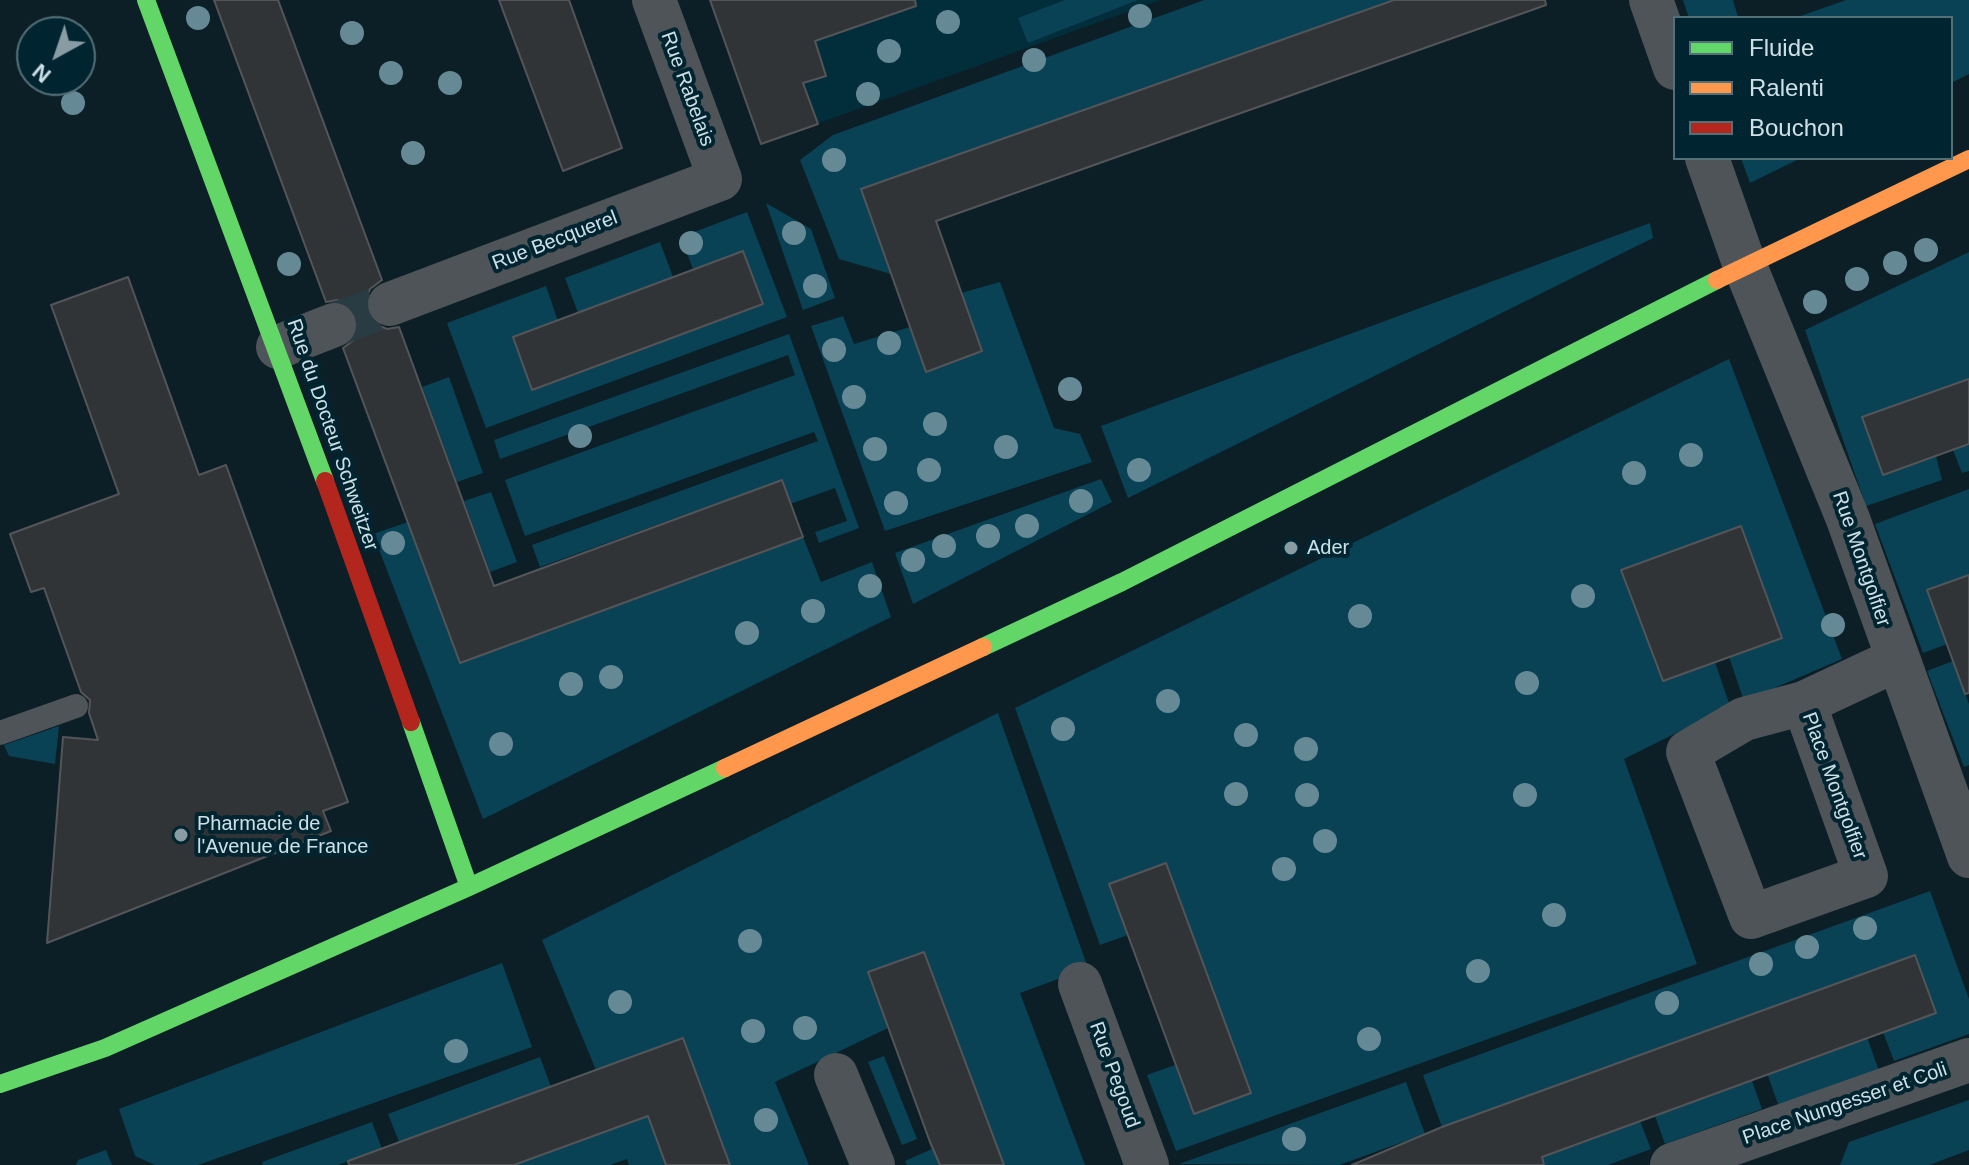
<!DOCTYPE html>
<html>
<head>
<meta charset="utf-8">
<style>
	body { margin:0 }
	#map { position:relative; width:1969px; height:1165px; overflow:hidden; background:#0c1f26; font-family:Helvetica,sans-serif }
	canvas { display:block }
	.legend { position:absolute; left:1673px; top:16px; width:280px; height:144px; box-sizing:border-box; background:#012530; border:2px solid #537079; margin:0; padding:10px 14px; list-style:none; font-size:24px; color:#cde0e7 }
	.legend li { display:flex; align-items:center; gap:16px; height:40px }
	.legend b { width:40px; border:2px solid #537079 }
	.north { position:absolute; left:16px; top:16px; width:80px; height:80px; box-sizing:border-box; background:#012530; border:2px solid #537079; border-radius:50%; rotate:220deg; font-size:22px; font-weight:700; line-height:32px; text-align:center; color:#cde0e7 }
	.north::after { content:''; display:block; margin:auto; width:28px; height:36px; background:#899ca3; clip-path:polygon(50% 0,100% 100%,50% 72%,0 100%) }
</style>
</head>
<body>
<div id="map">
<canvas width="1969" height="1165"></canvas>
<ul class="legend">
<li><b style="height:10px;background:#63d668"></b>Fluide</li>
<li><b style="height:10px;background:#ff974d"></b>Ralenti</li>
<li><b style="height:10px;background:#b3261e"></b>Bouchon</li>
</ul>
<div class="north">N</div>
</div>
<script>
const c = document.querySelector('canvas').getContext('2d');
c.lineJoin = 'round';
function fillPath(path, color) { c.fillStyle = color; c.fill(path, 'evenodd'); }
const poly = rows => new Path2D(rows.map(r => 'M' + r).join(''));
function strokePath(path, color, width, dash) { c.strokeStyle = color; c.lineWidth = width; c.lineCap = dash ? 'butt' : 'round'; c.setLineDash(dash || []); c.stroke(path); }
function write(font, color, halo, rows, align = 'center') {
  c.font = font + ' Helvetica,sans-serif'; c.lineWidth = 8; c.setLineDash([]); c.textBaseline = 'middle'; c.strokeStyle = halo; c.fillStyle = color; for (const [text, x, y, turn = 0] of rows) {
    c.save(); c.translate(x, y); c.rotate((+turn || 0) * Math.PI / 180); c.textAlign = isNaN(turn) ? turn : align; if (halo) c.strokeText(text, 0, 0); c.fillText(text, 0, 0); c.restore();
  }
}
fillPath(poly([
	[709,0,1160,0,761,144]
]), '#022e3b');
fillPath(poly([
	[1065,0,1138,0,1028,43,1018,18],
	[1204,0,1394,0,861,189,891,274,839,259,800,160,833,135],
	[1683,0,1733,0,1738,17,1689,18],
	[1846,0,1969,0,1969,74,1951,83,1951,18,1795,18],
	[1741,158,1801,158,1750,183],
	[766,203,811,229,835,298,803,310],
	[747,212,787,317,486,428,447,323,546,286,558,321,513,338,533,390,763,305,743,252,693,269,681,237],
	[1650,223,1653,238,1128,498,1101,426],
	[660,242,673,277,578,313,565,278],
	[1969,252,1969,379,1862,418,1883,475,1936,456,1942,480,1866,506,1805,330],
	[1000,282,1054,428,1080,434,1092,462,885,531,811,326,843,316,854,344,910,327,926,371,982,351,961,293],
	[789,334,859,528,819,543,815,532,847,521,835,488,790,504,781,480,540,567,532,545,818,441,814,432,525,536,505,480,795,375,788,355,500,459,494,440],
	[1729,359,1842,659,1744,701,1729,657,1781,638,1621,570,1663,680,1715,662,1730,706,1624,759,1697,964,1176,1151,1147,1075,1175,1065,1194,1114,1250,1093,1166,863,1109,884,1128,935,1100,945,1015,708],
	[449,377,483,473,457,482,422,387],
	[1969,444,1969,471,1962,473,1953,450],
	[1101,479,1112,502,913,604,895,553],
	[1969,489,1969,575,1927,590,1947,644,1923,653,1875,524],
	[491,492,517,562,490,572,464,501],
	[408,522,460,663,803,537,821,582,872,562,891,617,483,819,373,534],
	[1953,661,1969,704,1969,765,1964,767,1927,671],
	[998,713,1088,968,1020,993,1085,1165,1004,1165,924,952,868,972,888,1028,775,1082,809,1165,730,1165,683,1038,596,1070,542,940],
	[59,726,55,764,9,756,4,745],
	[1930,891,1969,999,1969,1034,1894,1061,1883,1032,1914,955,1442,1127,1423,1075],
	[502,963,532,1047,198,1165,155,1165,135,1156,119,1109],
	[1867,1037,1879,1071,1779,1107,1767,1073],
	[884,1056,917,1139,902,1145,868,1062],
	[540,1057,551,1087,399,1142,388,1114],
	[1752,1081,1762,1109,1665,1144,1655,1116],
	[1406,1082,1425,1134,1339,1165,1179,1164],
	[1969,1100,1969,1150,1929,1165,1840,1165,1849,1142],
	[648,1116,666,1165,629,1165,627,1159,610,1165,514,1165],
	[1640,1121,1651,1149,1608,1165,1544,1165,1542,1157],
	[372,1122,382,1149,338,1165,263,1165,262,1162],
	[934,1148,940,1165,907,1165,905,1161],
	[106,1150,112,1165,76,1165,78,1160]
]), '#094254');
const building = poly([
	[214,0,278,0,382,280,370,289,365,301,366,312,375,324,387,329,399,327,494,586,782,480,803,537,460,663,343,348,354,340,359,328,357,317,349,305,337,300,326,302,214,0],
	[499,0,569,0,622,148,563,171,499,0],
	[710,0,915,0,916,6,815,41,826,76,803,83,818,124,761,144,710,0],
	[1394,0,1545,0,1546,5,936,221,982,351,926,372,861,189,1394,0],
	[743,251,763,304,532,390,513,337,743,251],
	[128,277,199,475,226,465,348,802,323,811,331,831,47,943,63,737,98,740,89,713,90,700,81,692,44,588,31,592,10,534,119,494,51,305,128,277],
	[1969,379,1969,444,1883,475,1862,417,1969,379],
	[1741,526,1782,638,1663,681,1621,570,1741,526],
	[1969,575,1969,693,1965,694,1927,590,1969,575],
	[1166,863,1251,1093,1194,1114,1109,884,1166,863],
	[924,952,1004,1165,940,1165,930,1142,868,972,924,952],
	[1915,955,1936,1013,1542,1157,1544,1165,1352,1165,1442,1127,1915,955],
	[683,1038,730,1165,666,1165,648,1116,514,1165,349,1165,348,1161,683,1038]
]);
fillPath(building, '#313437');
strokePath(building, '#545559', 2);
strokePath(poly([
	[334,325,390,304]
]), '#293c43', 44, [44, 22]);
strokePath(poly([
	[0,733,76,706]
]), '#4e5458', 24);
strokePath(poly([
	[1651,0,1675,68],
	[1707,158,1745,266,1848,519,1969,856],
	[390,304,720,179,654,0],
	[278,347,334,325],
	[1804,703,1866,876,1751,917,1688,752,1744,719,1804,703,1896,660],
	[1080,984,1147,1165],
	[836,1075,873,1165],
	[1672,1165,1969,1060]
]), '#4e5458', 44);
strokePath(poly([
	[146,0,325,481],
	[983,647,1122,582,1717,280],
	[411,722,469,887],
	[0,1084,105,1048,469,887,725,768]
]), '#63d668', 18);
strokePath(poly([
	[1717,280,1969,159],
	[725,768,983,647]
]), '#ff974d', 18);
strokePath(poly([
	[325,481,411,722]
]), '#b3261e', 18);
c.fillStyle = '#668996';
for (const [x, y] of [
	[1140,16],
	[198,18],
	[948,22],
	[352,33],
	[889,51],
	[1034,60],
	[391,73],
	[450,83],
	[868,94],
	[73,103],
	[413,153],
	[834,160],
	[794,233],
	[691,243],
	[1926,250],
	[1895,263],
	[289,264],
	[1857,279],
	[815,286],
	[1815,302],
	[889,343],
	[834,350],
	[1070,389],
	[854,397],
	[935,424],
	[580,436],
	[1006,447],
	[875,449],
	[1691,455],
	[929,470],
	[1139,470],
	[1634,473],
	[1081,501],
	[896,503],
	[1027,526],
	[988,536],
	[393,543],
	[944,546],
	[913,560],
	[870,586],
	[1583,596],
	[813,611],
	[1360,616],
	[1833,625],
	[747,633],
	[611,677],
	[1527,683],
	[571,684],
	[1168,701],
	[1063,729],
	[1246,735],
	[501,744],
	[1306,749],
	[1236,794],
	[1307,795],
	[1525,795],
	[1325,841],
	[1284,869],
	[1554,915],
	[1865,928],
	[750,941],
	[1807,947],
	[1761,964],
	[1478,971],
	[620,1002],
	[1667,1003],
	[805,1028],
	[753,1031],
	[1369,1039],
	[456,1051],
	[766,1120],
	[1294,1139]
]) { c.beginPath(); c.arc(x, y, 12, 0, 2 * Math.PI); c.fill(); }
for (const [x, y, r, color] of [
	[1291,548,8,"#899ca3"],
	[181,835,8,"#899ca3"]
]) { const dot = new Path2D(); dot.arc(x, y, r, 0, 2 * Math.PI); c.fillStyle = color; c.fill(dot); strokePath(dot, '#012530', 3); }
write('20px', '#cde0e7', '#012530', [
	["Rue Rabelais",687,89,70],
	["Rue Becquerel",555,241,-21],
	["Rue du Docteur Schweitzer",332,435,71],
	["Rue Montgolfier",1861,559,71],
	["Place Montgolfier",1834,786,70],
	["Rue Pegoud",1114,1075,70],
	["Place Nungesser et Coli",1845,1104,-19]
]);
write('20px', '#cde0e7', '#012530', [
	["Ader",1307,548],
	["Pharmacie de",197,824],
	["l'Avenue de France",197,847]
], 'left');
</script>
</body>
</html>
